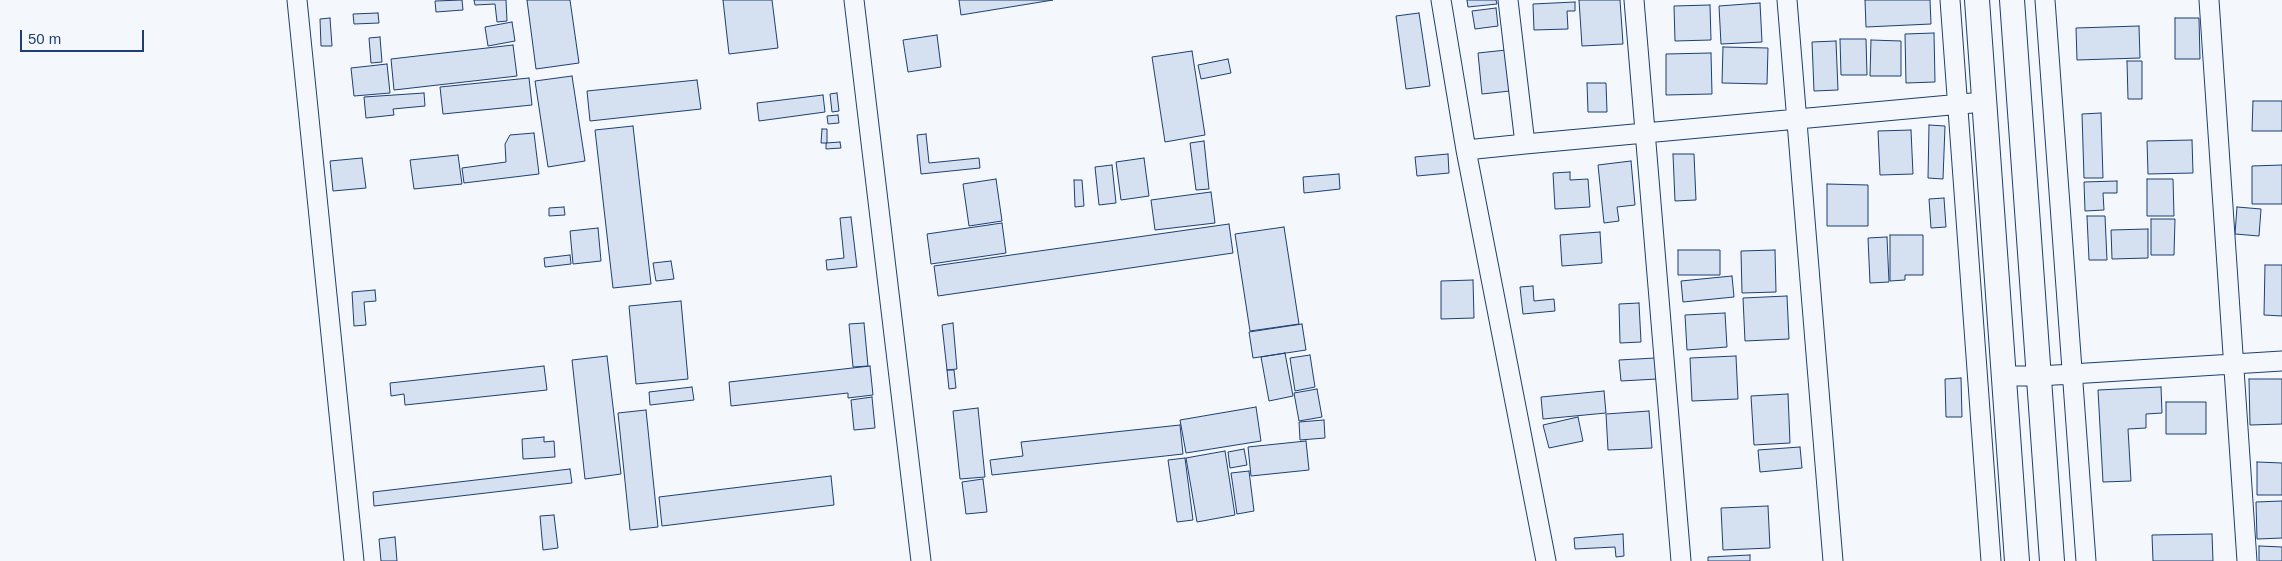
<!DOCTYPE html>
<html>
<head>
<meta charset="utf-8">
<style>
	body { margin:0 }
	#map { position:relative; width:2282px; height:561px; overflow:hidden; background:#f4f7fb; font-family:Helvetica,sans-serif }
	canvas { display:block }
	.scale { position:absolute; left:20px; top:30px; width:124px; height:22px; box-sizing:border-box; border:2px solid #1d3f73; border-top:0; padding-left:6px; font-size:15px; line-height:18px; white-space:nowrap; color:#1d3f73; -webkit-text-stroke:4px #f4f7fb; paint-order:stroke }
</style>
</head>
<body>
<div id="map">
<canvas width="2282" height="561"></canvas>
<div class="scale">50 m</div>
</div>
<script>
const c = document.querySelector('canvas').getContext('2d');
c.lineJoin = 'round';
function fillPath(path, color) { c.fillStyle = color; c.fill(path, 'evenodd'); }
const poly = rows => new Path2D(rows.map(r => 'M' + r).join(''));
function strokePath(path, color, width, dash) { c.strokeStyle = color; c.lineWidth = width; c.lineCap = dash ? 'butt' : 'round'; c.setLineDash(dash || []); c.stroke(path); }
const building = poly([
	[462,0,463,10,436,12,435,1,462,0],
	[474,0,506,0,507,21,497,22,495,4,475,5,474,0],
	[527,0,570,0,579,63,536,69,527,0],
	[723,0,772,0,778,48,729,54,723,0],
	[959,0,1053,0,961,15,959,0],
	[1467,0,1496,0,1497,4,1468,7,1467,0],
	[1579,0,1620,0,1623,44,1582,46,1579,0],
	[1865,0,1930,0,1931,24,1866,27,1865,0],
	[1575,2,1575,11,1567,11,1568,29,1534,30,1533,4,1575,2],
	[1760,3,1762,42,1721,44,1719,6,1760,3],
	[1710,5,1711,40,1675,41,1674,6,1710,5],
	[1496,8,1498,26,1475,29,1472,11,1496,8],
	[378,13,379,23,354,24,353,14,378,13],
	[1419,13,1430,86,1406,89,1396,16,1419,13],
	[330,18,332,46,321,46,320,19,330,18],
	[2175,18,2199,18,2200,59,2175,59,2175,18],
	[512,22,515,41,488,46,485,27,512,22],
	[2139,26,2140,58,2077,60,2076,28,2139,26],
	[1934,33,1935,82,1906,83,1905,34,1934,33],
	[937,35,941,67,908,72,903,40,937,35],
	[380,37,382,62,371,63,369,38,380,37],
	[1840,39,1866,39,1867,75,1841,75,1840,39],
	[1871,40,1901,41,1901,76,1870,76,1871,40],
	[1836,41,1838,90,1814,91,1812,42,1836,41],
	[513,45,517,76,394,90,391,59,513,45],
	[1723,47,1768,48,1767,84,1722,83,1723,47],
	[1506,50,1510,91,1482,94,1478,53,1506,50],
	[1192,51,1205,135,1165,142,1152,57,1192,51],
	[1711,53,1712,94,1666,95,1666,54,1711,53],
	[1228,59,1231,73,1201,79,1198,65,1228,59],
	[2127,61,2142,61,2142,99,2128,99,2127,61],
	[387,64,390,93,354,96,351,68,387,64],
	[572,76,585,161,548,167,535,81,572,76],
	[529,78,532,105,443,114,440,87,529,78],
	[697,80,701,109,590,121,587,91,697,80],
	[1587,83,1606,83,1607,112,1588,112,1587,83],
	[424,93,425,106,393,109,394,115,366,118,364,97,424,93],
	[837,93,839,111,832,112,830,94,837,93],
	[823,95,825,112,759,121,757,103,823,95],
	[2253,101,2282,101,2282,131,2252,131,2253,101],
	[2101,113,2103,178,2084,178,2082,114,2101,113],
	[838,115,839,123,828,124,827,116,838,115],
	[1929,125,1945,126,1943,179,1928,178,1929,125],
	[633,126,651,284,613,288,595,130,633,126],
	[822,129,827,129,827,143,821,143,822,129],
	[1911,130,1913,174,1880,175,1878,131,1911,130],
	[534,133,539,174,464,183,462,168,506,162,505,144,510,135,534,133],
	[926,134,929,163,979,158,980,168,921,174,917,135,926,134],
	[2192,140,2193,173,2148,174,2147,141,2192,140],
	[1204,141,1209,189,1196,190,1190,143,1204,141],
	[840,142,841,148,826,149,826,143,840,142],
	[1448,154,1449,173,1417,176,1415,157,1448,154],
	[1673,154,1694,154,1696,200,1675,201,1673,154],
	[458,155,462,184,414,189,410,160,458,155],
	[362,158,366,188,333,191,330,161,362,158],
	[1144,158,1149,196,1121,200,1116,162,1144,158],
	[1631,161,1635,205,1617,207,1619,221,1604,223,1598,165,1631,161],
	[1112,165,1116,203,1099,205,1095,167,1112,165],
	[2282,165,2282,204,2252,204,2252,166,2282,165],
	[1570,172,1570,180,1588,179,1590,207,1555,209,1553,173,1570,172],
	[1339,174,1340,189,1304,193,1303,177,1339,174],
	[996,179,1002,221,969,226,963,184,996,179],
	[2147,179,2173,179,2174,216,2147,216,2147,179],
	[1074,180,1082,180,1084,206,1075,207,1074,180],
	[2117,181,2117,193,2103,193,2104,210,2085,211,2084,182,2117,181],
	[1827,184,1868,185,1868,226,1827,226,1827,184],
	[1211,192,1215,223,1155,230,1151,200,1211,192],
	[1944,198,1946,227,1931,228,1929,199,1944,198],
	[564,207,565,215,549,216,549,208,564,207],
	[2237,207,2261,209,2259,236,2235,234,2237,207],
	[2087,216,2105,216,2107,260,2089,260,2087,216],
	[851,217,857,267,827,270,826,260,844,258,840,218,851,217],
	[2151,219,2175,219,2174,255,2151,255,2151,219],
	[1002,223,1006,253,931,264,927,234,1002,223],
	[1229,224,1233,253,938,296,934,266,1229,224],
	[1284,227,1299,324,1250,331,1235,234,1284,227],
	[598,228,601,261,573,264,570,231,598,228],
	[2148,229,2148,258,2112,259,2111,230,2148,229],
	[1600,232,1602,263,1562,266,1560,235,1600,232],
	[1890,235,1923,235,1923,275,1905,275,1905,280,1890,281,1890,235],
	[1887,237,1889,282,1870,283,1868,238,1887,237],
	[1678,250,1720,250,1720,275,1678,275,1678,250],
	[1775,250,1776,292,1742,293,1741,251,1775,250],
	[570,255,571,264,545,267,544,258,570,255],
	[671,261,674,279,656,281,653,263,671,261],
	[2265,265,2282,265,2282,316,2264,315,2265,265],
	[1732,276,1734,297,1683,302,1681,281,1732,276],
	[1473,280,1474,318,1441,319,1441,281,1473,280],
	[1533,286,1534,301,1554,299,1555,311,1523,314,1520,287,1533,286],
	[375,290,376,301,364,302,366,325,354,326,352,292,375,290],
	[1787,296,1789,339,1745,341,1743,298,1787,296],
	[681,301,688,379,636,384,629,306,681,301],
	[1639,303,1641,342,1620,343,1619,304,1639,303],
	[1725,313,1727,347,1687,350,1685,315,1725,313],
	[864,323,868,366,853,367,849,324,864,323],
	[953,323,957,369,947,370,942,325,953,323],
	[1302,324,1306,350,1253,358,1249,332,1302,324],
	[1285,353,1293,396,1269,401,1261,357,1285,353],
	[1310,355,1315,387,1295,391,1290,358,1310,355],
	[607,356,621,474,585,479,572,360,607,356],
	[1736,356,1738,399,1692,401,1690,358,1736,356],
	[1655,358,1657,379,1621,381,1619,360,1655,358],
	[544,366,547,390,405,405,404,394,391,396,390,383,544,366],
	[870,366,873,395,848,398,848,393,731,406,729,382,870,366],
	[947,370,954,370,956,388,949,389,947,370],
	[1961,378,1962,417,1946,417,1945,379,1961,378],
	[2249,379,2282,379,2282,424,2250,425,2249,379],
	[692,387,694,400,650,405,649,392,692,387],
	[2161,387,2162,413,2146,414,2146,428,2128,429,2131,481,2103,482,2098,390,2161,387],
	[1317,389,1322,417,1299,421,1294,393,1317,389],
	[1604,391,1606,413,1543,419,1541,397,1604,391],
	[1788,394,1790,443,1754,445,1751,396,1788,394],
	[872,397,875,428,854,430,851,400,872,397],
	[2166,402,2206,402,2206,434,2166,434,2166,402],
	[1256,407,1261,441,1186,453,1180,420,1256,407],
	[978,408,985,477,960,479,953,411,978,408],
	[646,410,658,527,630,530,618,413,646,410],
	[1649,411,1652,448,1608,450,1606,414,1649,411],
	[1578,417,1583,441,1549,448,1543,425,1578,417],
	[1324,420,1325,438,1300,440,1299,422,1324,420],
	[1180,425,1183,454,992,475,990,460,1023,456,1021,442,1180,425],
	[544,437,544,442,554,441,555,457,523,459,522,439,544,437],
	[1306,441,1309,470,1251,476,1248,447,1306,441],
	[1800,447,1802,468,1760,472,1758,450,1800,447],
	[1244,449,1247,465,1230,468,1228,452,1244,449],
	[1225,451,1235,515,1197,522,1186,458,1225,451],
	[1185,458,1193,520,1177,522,1168,460,1185,458],
	[2257,462,2282,463,2282,495,2257,495,2257,462],
	[570,469,572,483,374,506,373,492,570,469],
	[1249,471,1254,511,1237,514,1231,473,1249,471],
	[831,476,834,505,662,526,659,497,831,476],
	[983,479,987,512,966,514,962,482,983,479],
	[2282,501,2282,538,2257,539,2256,502,2282,501],
	[1768,506,1770,548,1723,550,1721,508,1768,506],
	[554,515,558,548,543,550,540,516,554,515],
	[1623,534,1624,556,1616,557,1615,547,1575,549,1574,538,1623,534],
	[2212,534,2213,561,2153,561,2152,535,2212,534],
	[395,537,397,561,381,561,379,539,395,537],
	[2259,546,2282,547,2282,561,2259,561,2259,546],
	[1750,555,1750,561,1708,561,1708,557,1750,555]
]);
fillPath(building, '#d5e0f0');
strokePath(building, '#1d3f73', 1);
const minor = poly([
	[297,0,354,561],
	[854,0,921,561],
	[1441,0,1466,150,1546,561],
	[1508,0,1525,144,1983,102],
	[1634,0,1681,561],
	[1787,0,1833,561],
	[1950,0,1991,561],
	[2045,0,2086,561],
	[2209,0,2247,561],
	[1466,150,1525,144],
	[2004,376,2039,376,2282,361]
]);
const major = poly([
	[1977,0,2017,561],
	[2012,0,2052,561]
]);
strokePath(minor, '#1d3f73', 21);
strokePath(major, '#1d3f73', 26);
strokePath(minor, '#f4f7fb', 19);
strokePath(major, '#f4f7fb', 24);
</script>
</body>
</html>
